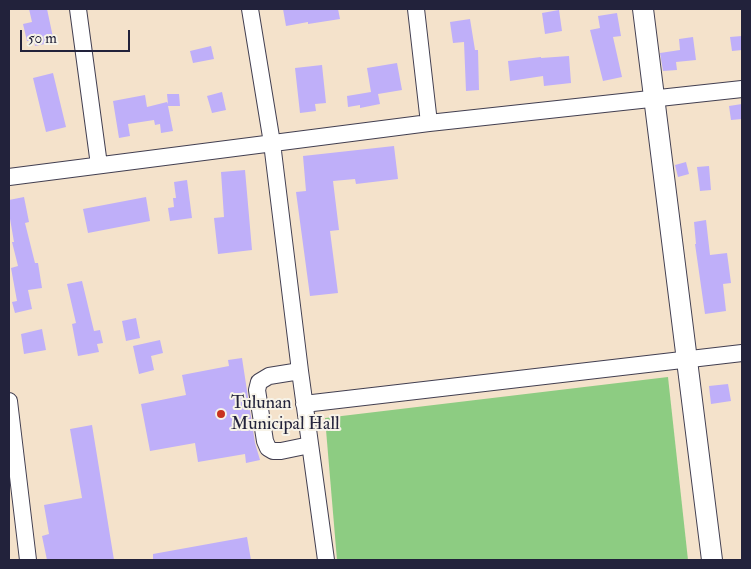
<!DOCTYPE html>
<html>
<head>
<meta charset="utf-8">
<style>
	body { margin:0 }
	#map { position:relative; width:751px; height:569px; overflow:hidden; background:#f4e2cb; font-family:"IM FELL Double Pica",serif }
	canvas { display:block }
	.frame { position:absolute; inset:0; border:10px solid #22223b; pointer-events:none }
	.scale { position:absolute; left:20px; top:30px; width:110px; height:22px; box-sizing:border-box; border:2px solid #22223b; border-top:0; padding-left:6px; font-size:15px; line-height:18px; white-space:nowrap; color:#22223b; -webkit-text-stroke:4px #f7f3e8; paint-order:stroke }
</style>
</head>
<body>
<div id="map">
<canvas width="751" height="569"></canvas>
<div class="frame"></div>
<div class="scale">50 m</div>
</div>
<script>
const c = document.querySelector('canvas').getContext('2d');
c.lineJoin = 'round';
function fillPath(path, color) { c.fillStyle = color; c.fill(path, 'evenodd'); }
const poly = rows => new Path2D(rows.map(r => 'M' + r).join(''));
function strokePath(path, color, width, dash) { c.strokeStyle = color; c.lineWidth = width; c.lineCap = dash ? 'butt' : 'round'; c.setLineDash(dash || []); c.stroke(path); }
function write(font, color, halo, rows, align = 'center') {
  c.font = font + ' "IM FELL Double Pica",serif'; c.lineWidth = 4; c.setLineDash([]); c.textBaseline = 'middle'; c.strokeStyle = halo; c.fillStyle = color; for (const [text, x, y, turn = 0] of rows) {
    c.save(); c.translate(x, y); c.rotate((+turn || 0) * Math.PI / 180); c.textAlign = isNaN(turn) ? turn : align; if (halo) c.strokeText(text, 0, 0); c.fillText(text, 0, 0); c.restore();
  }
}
fillPath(poly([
	[668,377,688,560,337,560,325,418]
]), '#8dcc82');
fillPath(poly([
	[29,9,47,9,54,42,35,46,34,40,27,41,23,24,32,22],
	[283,9,338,9,340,19,308,24,308,22,286,26],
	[559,10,562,31,545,34,542,13],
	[617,13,621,36,613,37,622,77,603,81,590,30,600,28,598,16],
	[470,19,475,50,478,50,479,90,466,91,464,42,453,43,450,22],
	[742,36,742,50,732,51,730,37],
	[693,37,696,60,676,62,677,70,663,71,660,53,680,50,679,39],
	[211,46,214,59,193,63,190,51],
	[569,56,571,83,544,86,543,76,510,81,508,61,541,57,541,58],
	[397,63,402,90,378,94,380,104,360,108,360,105,348,107,347,96,371,92,367,68],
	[322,65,326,103,315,104,316,111,300,113,295,68],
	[53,73,66,127,46,132,33,78],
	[222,92,226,110,212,113,207,96],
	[167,94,179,94,180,106,168,106,173,131,161,133,160,124,155,125,154,120,128,124,130,136,119,138,113,101,145,95,147,107,167,102,168,104],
	[742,104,742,119,731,120,729,106],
	[394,146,398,179,356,184,355,179,333,181,339,230,330,231,338,293,310,296,296,192,306,191,303,156],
	[686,162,689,174,678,177,675,165],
	[709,166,711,190,700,191,697,167],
	[245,170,252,250,218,254,214,218,224,217,221,172],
	[187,180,192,218,170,221,168,208,174,207,173,198,176,198,174,182],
	[24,197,29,222,25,223,35,263,38,263,42,288,28,290,32,309,15,313,12,302,17,301,11,268,18,266,12,242,14,242,9,213,9,200],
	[146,197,150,221,88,233,83,209],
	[706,220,710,255,727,253,731,283,723,284,726,311,705,314,695,244,696,244,694,222],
	[82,281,94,331,100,330,103,343,97,344,99,352,78,356,72,324,76,323,67,284],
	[136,318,140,338,126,341,122,321],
	[42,329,46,350,24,354,21,334],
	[160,340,163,353,151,356,154,370,139,374,133,346],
	[242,358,255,443,260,460,246,463,245,454,198,462,195,443,150,451,141,404,186,395,182,375,229,366,228,360],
	[728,384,731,401,711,404,709,386],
	[92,425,114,560,47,560,42,536,49,534,44,505,82,498,70,429],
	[247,537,251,560,153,560,153,554]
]), '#bfaff9');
const minor = poly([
	[78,9,99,165],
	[250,9,272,143,300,371,326,560],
	[416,9,429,123],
	[9,177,429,123,742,89],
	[300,371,269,376,259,382,257,390,265,441,268,448,273,451,281,451,310,445],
	[9,401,28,560],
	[304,404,742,353]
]);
const major = poly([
	[643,9,712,560]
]);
strokePath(minor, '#423f51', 18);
strokePath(major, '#423f51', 22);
strokePath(minor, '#fff', 16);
strokePath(major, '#fff', 20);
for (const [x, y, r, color] of [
	[221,414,5,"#c8321e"]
]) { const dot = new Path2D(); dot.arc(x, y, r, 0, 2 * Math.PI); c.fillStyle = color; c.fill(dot); strokePath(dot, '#f7f3e8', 2); }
write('18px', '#22223b', '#f7f3e8', [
	["Tulunan",231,404],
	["Municipal Hall",231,425]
], 'left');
</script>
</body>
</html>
